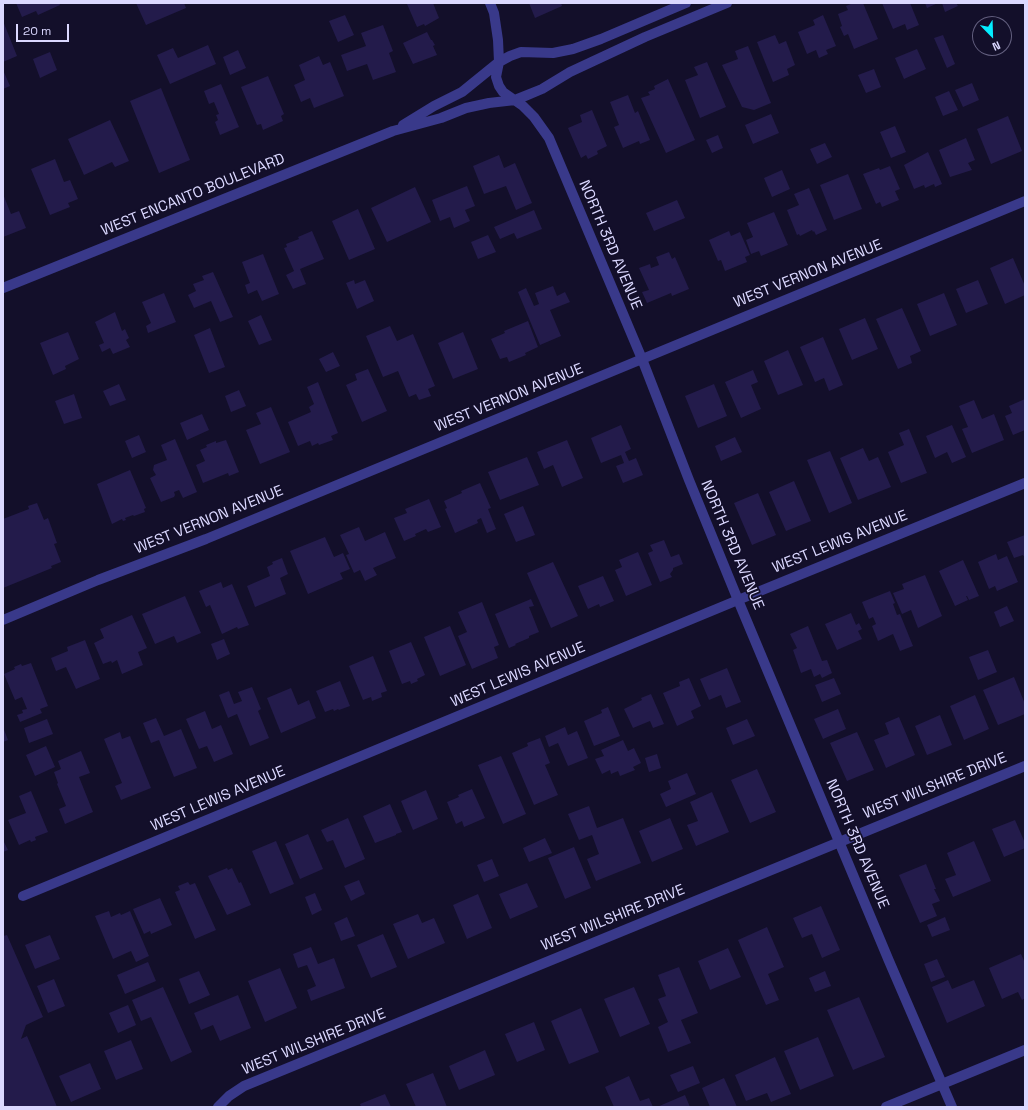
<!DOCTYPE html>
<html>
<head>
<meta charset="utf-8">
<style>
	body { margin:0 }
	#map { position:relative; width:1028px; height:1110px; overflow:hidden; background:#130f2a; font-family:"Space Grotesk",sans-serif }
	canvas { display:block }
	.frame { position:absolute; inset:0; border:4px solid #dbd8ff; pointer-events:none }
	.north { position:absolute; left:972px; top:16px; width:40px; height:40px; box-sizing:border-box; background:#130f2a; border:1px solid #635f7f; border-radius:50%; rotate:157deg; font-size:11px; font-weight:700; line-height:16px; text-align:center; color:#dbd8ff }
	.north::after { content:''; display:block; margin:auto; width:14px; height:18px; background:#04edff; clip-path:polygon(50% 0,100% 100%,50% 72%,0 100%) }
	.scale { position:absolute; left:16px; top:24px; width:53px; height:18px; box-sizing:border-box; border:2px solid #dbd8ff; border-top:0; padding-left:5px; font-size:12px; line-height:14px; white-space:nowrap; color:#dbd8ff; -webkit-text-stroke:3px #130f2a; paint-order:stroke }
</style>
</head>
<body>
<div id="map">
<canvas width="1028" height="1110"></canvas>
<div class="frame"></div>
<div class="north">N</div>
<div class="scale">20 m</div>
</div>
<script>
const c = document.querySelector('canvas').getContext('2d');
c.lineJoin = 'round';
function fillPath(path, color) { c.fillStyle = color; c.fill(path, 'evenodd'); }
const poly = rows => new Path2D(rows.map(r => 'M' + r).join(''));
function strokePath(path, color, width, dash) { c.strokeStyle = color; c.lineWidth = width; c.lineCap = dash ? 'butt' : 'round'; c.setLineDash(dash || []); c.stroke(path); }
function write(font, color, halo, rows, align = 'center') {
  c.font = font + ' "Space Grotesk",sans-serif'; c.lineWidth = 3.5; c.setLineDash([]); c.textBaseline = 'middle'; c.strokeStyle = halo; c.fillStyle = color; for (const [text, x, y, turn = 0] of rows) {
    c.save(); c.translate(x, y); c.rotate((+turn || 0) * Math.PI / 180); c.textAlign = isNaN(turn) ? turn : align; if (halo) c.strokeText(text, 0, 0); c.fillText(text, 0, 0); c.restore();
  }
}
fillPath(poly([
	[16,3,59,3,60,5,38,15,36,11,22,17],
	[136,3,184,3,186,8,146,25],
	[409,3,433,3,439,18,425,26,424,24,417,27,407,4],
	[529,3,561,3,562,6,535,18],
	[853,3,863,3,878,39,854,49,848,34,844,36,840,27,842,26,838,14,848,10,846,6],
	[882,3,910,3,919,25,907,30,905,24,893,29],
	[925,3,938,3,927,8],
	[942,3,956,3,958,6,945,12],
	[345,15,354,35,338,42,329,21],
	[823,15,836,46,826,50,828,54,819,58,816,50,807,54,798,32,815,25,813,20],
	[3,21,17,56,3,62],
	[383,25,393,51,389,53,396,72,373,80,367,64,347,71,341,55,366,46,361,33],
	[427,32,431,40,432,40,435,45,433,46,437,55,413,64,403,43],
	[775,35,779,44,786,41,795,65,787,69,789,75,773,82,757,42],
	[943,35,955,64,947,68,934,38],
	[208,45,216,64,170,84,157,55,173,48,178,58],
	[748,46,771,103,754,110,742,107,722,65,738,59,735,51],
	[917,49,926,69,904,79,895,58],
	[238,50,246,68,230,75,223,57],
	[50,52,57,70,40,78,33,59],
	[319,56,323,65,330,62,344,96,314,108,310,98,301,102,294,85,305,80,299,65],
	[707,62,726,107,700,118,685,80,698,75,694,67],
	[874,69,881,87,866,93,858,75],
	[3,70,10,86,3,89],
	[268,76,284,114,281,116,283,121,263,130,261,124,257,125,241,87],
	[668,79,695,140,666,153,641,98,650,95,648,92,655,89,654,86],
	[972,83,979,100,963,107,955,90],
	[221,84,239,127,220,135,215,122,218,120,216,115,219,114,214,102,209,104,204,91],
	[161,88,190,160,159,173,130,101],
	[949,91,958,110,943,116,935,97],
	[628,95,635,113,638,111,650,140,640,144,639,141,623,148,614,127,619,125,610,102],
	[592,110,607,146,597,151,598,154,588,159,586,155,581,158,568,128,582,122,580,115],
	[771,114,779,133,753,144,745,125],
	[1008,116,1022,151,991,164,977,129],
	[110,120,129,161,115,167,112,162,84,175,68,139],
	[895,126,906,152,891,158,880,132],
	[718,135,723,148,712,153,706,140],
	[966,138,975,160,968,163,972,170,950,177,939,150],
	[825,143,832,157,817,164,810,149],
	[928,152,942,184,935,187,934,184,925,188,924,185,914,189,904,165],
	[499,155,504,168,515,163,532,203,516,210,506,186,484,194,473,166],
	[55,159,64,182,70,180,78,199,68,203,70,207,50,215,31,169],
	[890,166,900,189,895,191,899,200,882,207,880,202,876,204,863,174,879,168,880,170],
	[782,170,790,189,772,197,764,178],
	[848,174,862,209,834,220,820,185],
	[467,186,475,206,465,210,470,221,454,228,450,217,440,221,432,200],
	[415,187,431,222,387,242,371,208],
	[809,188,827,230,816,235,814,231,813,232,812,230,800,236,799,234,797,235,787,210,799,205,794,194],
	[3,194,11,214,19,211,26,228,3,237],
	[677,200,685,218,654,231,646,213],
	[358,209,375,249,349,260,332,221],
	[534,210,542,229,517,239,514,233,500,239,494,227],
	[774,212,788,245,761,256,759,251,751,254,746,240,753,237,747,223],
	[312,231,324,259,300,269,306,284,293,289,286,275,294,271,284,248,287,247,286,244,299,239,298,237],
	[729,231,731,236,740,232,750,255,745,257,747,262,725,271,721,260,718,261,709,240],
	[488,235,496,252,478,259,471,242],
	[669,252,672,259,675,257,689,289,672,296,671,293,647,303,642,292,649,290,639,268,650,264,651,268,659,265,656,257],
	[263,254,279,294,262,301,257,290,248,294,245,285,250,283,242,262],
	[1013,258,1025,286,1025,295,1005,304,990,268],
	[213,272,233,317,220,322,211,301,194,308,188,295,196,291,193,284,204,280,202,276],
	[354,280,355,284,365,280,374,301,357,309,346,283],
	[978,280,988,304,966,313,956,289],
	[553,286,557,296,565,292,570,302,550,310,561,336,540,345,518,292,526,288,534,306,539,304,535,293],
	[164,293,176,322,148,333,146,326,151,323,142,302],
	[944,293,957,325,930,336,917,304],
	[902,308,921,351,910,356,912,363,898,369,876,319],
	[115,312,122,331,125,329,129,338,126,340,130,347,113,354,110,348,102,352,99,345,104,343,95,322],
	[261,315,272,340,259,345,248,321],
	[865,318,878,349,852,360,839,329],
	[528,321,538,347,525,353,526,355,509,362,507,357,500,359,491,339,505,333,504,331],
	[390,326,397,341,413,334,435,386,428,389,431,396,419,400,416,394,409,397,398,371,383,377,366,336],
	[210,328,225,367,209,373,194,335],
	[68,332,79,359,65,366,66,369,53,375,40,343],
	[463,332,478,369,453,379,438,343],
	[823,337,843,385,829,391,824,378,815,382,800,347],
	[788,350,803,385,778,395,764,361],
	[333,352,340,366,326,372,319,359],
	[368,369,387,411,362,422,346,385,357,380,355,374],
	[753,370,758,382,751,385,761,409,741,418,725,382],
	[318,382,338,433,331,436,333,440,319,445,318,443,312,446,310,441,298,446,288,422,311,412,309,407,314,404,307,387],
	[119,384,126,400,110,406,103,391],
	[714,384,727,416,698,428,685,396],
	[239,390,246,406,231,412,225,396],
	[74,394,82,418,64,424,55,401],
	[1025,399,1025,430,1013,435,1005,416,1012,413,1009,406],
	[974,400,982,419,994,414,1004,440,972,453,962,429,968,427,959,406],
	[271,407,290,452,260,464,246,430,261,424,256,413],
	[202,414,209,430,187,440,180,423],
	[621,425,631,449,625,452,629,461,636,458,643,475,623,483,616,466,624,463,621,455,601,463,591,438],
	[952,425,966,457,952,463,947,452,935,458,926,436],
	[909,429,927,473,901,483,888,452,904,445,899,433],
	[139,435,146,452,132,458,125,441],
	[735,437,742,452,721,461,715,446],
	[175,439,197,492,183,498,179,490,174,492,175,495,174,497,161,502,150,478,156,475,153,470,154,465,167,460,161,445],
	[226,440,239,472,229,476,228,473,203,483,196,465,205,461,200,450,207,447,206,445,216,441,216,443],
	[567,440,583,478,562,487,553,465,544,469,537,452],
	[863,448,869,461,878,457,891,487,858,500,840,458],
	[830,451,852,503,829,513,807,460],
	[527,457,539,485,500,500,488,472],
	[130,470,146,508,144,509,145,512,134,516,133,515,125,518,126,520,123,521,122,519,112,524,97,484],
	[794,481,811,521,786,531,769,492],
	[480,483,491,508,488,509,496,529,487,533,481,518,477,520,478,523,455,533,445,509,447,508,444,501,462,493,461,491],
	[758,493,776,535,752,545,734,503],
	[429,499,441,527,428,532,426,529,415,534,416,536,404,541,394,518,407,513,405,509],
	[37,503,44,520,48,518,57,543,54,544,61,562,51,566,52,568,3,588,3,519,29,509,28,506],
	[523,506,535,535,516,542,504,514],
	[359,527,365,541,385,532,396,558,373,568,377,575,365,581,360,570,354,573,346,555,349,554,340,535],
	[1025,535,1025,558,1023,555,1014,558,1007,542],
	[325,537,334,557,343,553,350,569,340,573,343,579,308,594,290,551],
	[664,540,671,557,679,554,683,564,673,568,673,570,670,574,672,577,660,582,648,553,653,551,650,545],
	[638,552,652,585,626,596,615,570,622,567,619,560],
	[996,554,998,560,1007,556,1018,582,997,591,995,586,989,589,978,562],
	[282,558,288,574,280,578,286,594,255,607,247,586,270,576,267,567,273,564,272,562],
	[963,560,979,596,969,600,967,596,966,596,968,600,955,606,939,571],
	[553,562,578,616,551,628,527,573],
	[925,575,942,616,918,628,911,610,902,614,893,593,904,589,902,584],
	[603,576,614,601,600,607,599,604,588,609,578,586],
	[221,582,223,588,232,584,249,625,238,629,237,627,222,634,210,605,206,607,199,591],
	[890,591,895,603,893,604,897,615,900,614,913,646,900,651,893,634,878,641,872,626,876,624,873,617,869,619,862,602],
	[185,596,201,633,177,643,174,636,155,644,142,614],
	[531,599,534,606,529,607,539,632,529,636,529,638,515,644,516,645,509,648,495,614],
	[482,602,499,645,494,647,498,658,472,669,458,636,467,632,458,612],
	[1007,606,1014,621,1000,627,994,612],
	[851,613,856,625,859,623,862,629,858,631,862,639,837,650,825,624],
	[132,615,147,648,138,652,143,665,122,674,117,660,112,663,111,661,103,664,94,643,104,638,100,629],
	[450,626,466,665,440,676,424,637],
	[808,626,822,661,827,660,832,673,822,678,820,674,814,677,811,669,801,673,793,650,797,648,790,634],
	[224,639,230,654,217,660,211,644],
	[85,640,100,679,76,689,66,667,56,671,51,658,68,651,67,647],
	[411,642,425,675,417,679,418,681,411,684,410,681,402,684,389,651],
	[988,650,997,672,978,680,969,657],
	[373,656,387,691,381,693,382,697,372,701,371,697,363,700,349,666],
	[31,663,48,706,40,709,42,713,20,722,17,715,23,713,22,710,27,709,22,697,15,700,4,674,15,669,14,667,21,664,22,666],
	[727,668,741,702,726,708,721,695,709,700,700,679],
	[1014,677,1025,704,1025,714,998,725,983,690],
	[689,678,701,706,691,711,694,718,677,726,663,693,680,686,679,682],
	[834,678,841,694,822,702,815,685],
	[340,681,350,706,339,710,338,709,334,711,333,709,325,712,316,691],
	[252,687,261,709,258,711,269,738,250,746,237,714,228,718,219,695,229,691,234,704,242,701,238,692],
	[291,688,298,705,309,700,316,718,281,733,267,698],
	[651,694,664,724,653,728,650,721,633,728,624,709,642,700,641,698],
	[975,695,989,729,964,740,950,706],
	[608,707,620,736,594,746,584,721,602,713,601,710],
	[838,709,846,729,823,739,814,719],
	[205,711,212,729,221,725,233,754,214,762,207,746,199,749,186,719],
	[940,715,952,745,927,755,915,726],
	[899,717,915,755,886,768,874,740,889,734,885,723],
	[156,718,164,736,181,729,197,768,174,777,159,740,151,743,143,723],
	[47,719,53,734,29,743,24,728],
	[747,719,755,736,733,745,726,728],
	[3,727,8,740,3,742],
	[565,727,568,735,577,731,588,758,568,766,558,743,549,747,545,736],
	[120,732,122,739,130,736,151,788,121,800,115,786,122,783,104,739],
	[857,732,874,770,847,781,830,743],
	[540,738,550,763,545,765,558,795,534,805,512,753,528,746,527,743],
	[623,740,628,751,634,748,641,763,633,767,635,770,620,776,618,771,611,774,610,770,602,774,595,759,604,756,601,750],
	[46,746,55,767,35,776,26,755],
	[81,751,90,773,79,777,93,812,65,824,59,809,66,806,57,784,58,783,54,772,61,769,58,761],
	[657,754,661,768,649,772,645,758],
	[501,756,526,814,503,824,478,765],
	[757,769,776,812,750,823,731,780],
	[687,773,696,794,666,807,660,794,671,789,668,781],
	[472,789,485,818,464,827,462,821,456,824,447,802,459,797,458,795],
	[426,790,438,819,413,830,401,801],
	[31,791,48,832,35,837,36,840,31,842,30,840,19,845,8,820,26,813,19,796],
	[712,792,729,832,696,846,687,825,698,821,690,802],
	[390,804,402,832,396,834,396,835,375,843,363,816],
	[589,806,597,828,623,818,641,863,596,881,587,859,599,854,592,835,579,840,568,814],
	[348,818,365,859,345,868,333,840,327,842,321,830],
	[670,818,683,849,652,862,639,831],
	[1015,820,1025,843,1025,848,1004,857,992,829],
	[308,834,323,869,300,879,285,844],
	[545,838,552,853,529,862,523,848],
	[3,840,8,850,3,852],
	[276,841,294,884,270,894,252,851],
	[974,841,991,881,953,897,945,879,956,875,947,853],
	[574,847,591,888,565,899,548,858],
	[492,859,499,876,484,882,477,865],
	[926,864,936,889,934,889,940,901,932,904,937,916,920,923,899,875],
	[227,868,228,870,232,868,239,883,241,882,251,905,227,915,208,876],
	[359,880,365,894,351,901,344,886],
	[188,882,190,885,195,883,216,930,195,939,175,892,180,890,178,886],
	[527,883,538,907,510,919,499,894],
	[315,893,322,910,312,915,305,897],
	[478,894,492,928,467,939,453,905],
	[160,898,172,925,151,934,150,931,144,934,133,909],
	[821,906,840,950,822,958,812,934,802,938,793,918],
	[109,911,111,917,120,913,121,915,130,911,149,956,136,962,131,951,113,959,95,916],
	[418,914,422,923,434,918,445,943,408,959,393,924],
	[347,917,355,936,341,941,334,923],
	[945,917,950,930,932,937,927,925],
	[767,927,784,967,768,974,779,1000,766,1005,738,940],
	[383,934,397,967,371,978,357,945],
	[7,935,43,1017,26,1025,21,1039,27,1036,57,1107,3,1107,3,936],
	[50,935,60,959,35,969,25,945],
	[311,947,318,964,334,958,345,988,311,1001,307,990,316,986,307,965,298,968,293,954],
	[728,948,741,977,710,990,698,961],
	[1021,954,1025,963,1025,998,1022,1000,1018,992,1002,999,989,968],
	[937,959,945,977,931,982,924,964],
	[148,962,156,981,125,994,117,975],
	[679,967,698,1013,681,1020,691,1043,668,1052,658,1027,668,1022,658,999,666,996,658,975],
	[280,968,297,1008,265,1022,248,981],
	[199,971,210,995,189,1004,179,979],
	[825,971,831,986,815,992,809,978],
	[54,979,65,1006,48,1013,37,986],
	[948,980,952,989,974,980,985,1006,947,1023,932,987],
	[163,987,192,1052,171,1062,151,1017,141,1021,132,1000],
	[634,987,650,1024,620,1037,604,999],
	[238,995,251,1028,220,1041,213,1025,201,1030,194,1013],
	[859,997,885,1057,853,1070,827,1010],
	[128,1005,136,1025,118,1033,109,1013],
	[581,1008,599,1052,569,1064,551,1021],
	[534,1022,545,1050,517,1062,505,1034],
	[818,1037,834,1076,800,1090,784,1051],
	[131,1040,143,1069,116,1080,104,1051],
	[485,1050,495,1075,459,1090,449,1066],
	[775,1057,791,1094,771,1102,767,1093,746,1101,735,1075],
	[90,1063,101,1089,71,1102,59,1076],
	[693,1066,700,1083,678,1092,670,1075],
	[433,1073,447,1107,416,1107,406,1084],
	[629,1076,640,1101,649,1098,653,1107,614,1107,605,1087],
	[724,1078,737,1107,710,1107,702,1088],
	[385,1094,391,1107,361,1107,360,1104],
	[685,1095,690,1107,657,1107]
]), '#231b4b');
strokePath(poly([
	[490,3,494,13,498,40,499,62,496,77,499,86,503,92,523,106,534,117,549,138,642,359,689,480,738,600,889,961,952,1107],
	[403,125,434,106,462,92,499,62,510,56,521,52,553,53,573,49,601,39,686,3],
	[3,288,393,131,441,118,466,108,489,103,515,100,525,96,542,89,570,72,645,37,727,3],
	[3,620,98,580,206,539,1025,201],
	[23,896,738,600,1025,483],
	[218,1107,229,1096,244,1086,1025,766],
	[886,1107,1025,1050]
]), '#39398a', 10);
write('15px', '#dbd8ff', '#130f2a', [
	["WEST ENCANTO BOULEVARD",193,195,-22],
	["NORTH 3RD AVENUE",610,245,67],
	["WEST VERNON AVENUE",808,274,-22],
	["WEST VERNON AVENUE",509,398,-22],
	["WEST VERNON AVENUE",209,520,-22],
	["WEST LEWIS AVENUE",840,542,-22],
	["NORTH 3RD AVENUE",732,545,67],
	["WEST LEWIS AVENUE",518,675,-23],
	["WEST WILSHIRE DRIVE",935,786,-22],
	["WEST LEWIS AVENUE",218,799,-23],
	["NORTH 3RD AVENUE",857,844,67],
	["WEST WILSHIRE DRIVE",613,918,-22],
	["WEST WILSHIRE DRIVE",314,1042,-22]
]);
</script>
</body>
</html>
